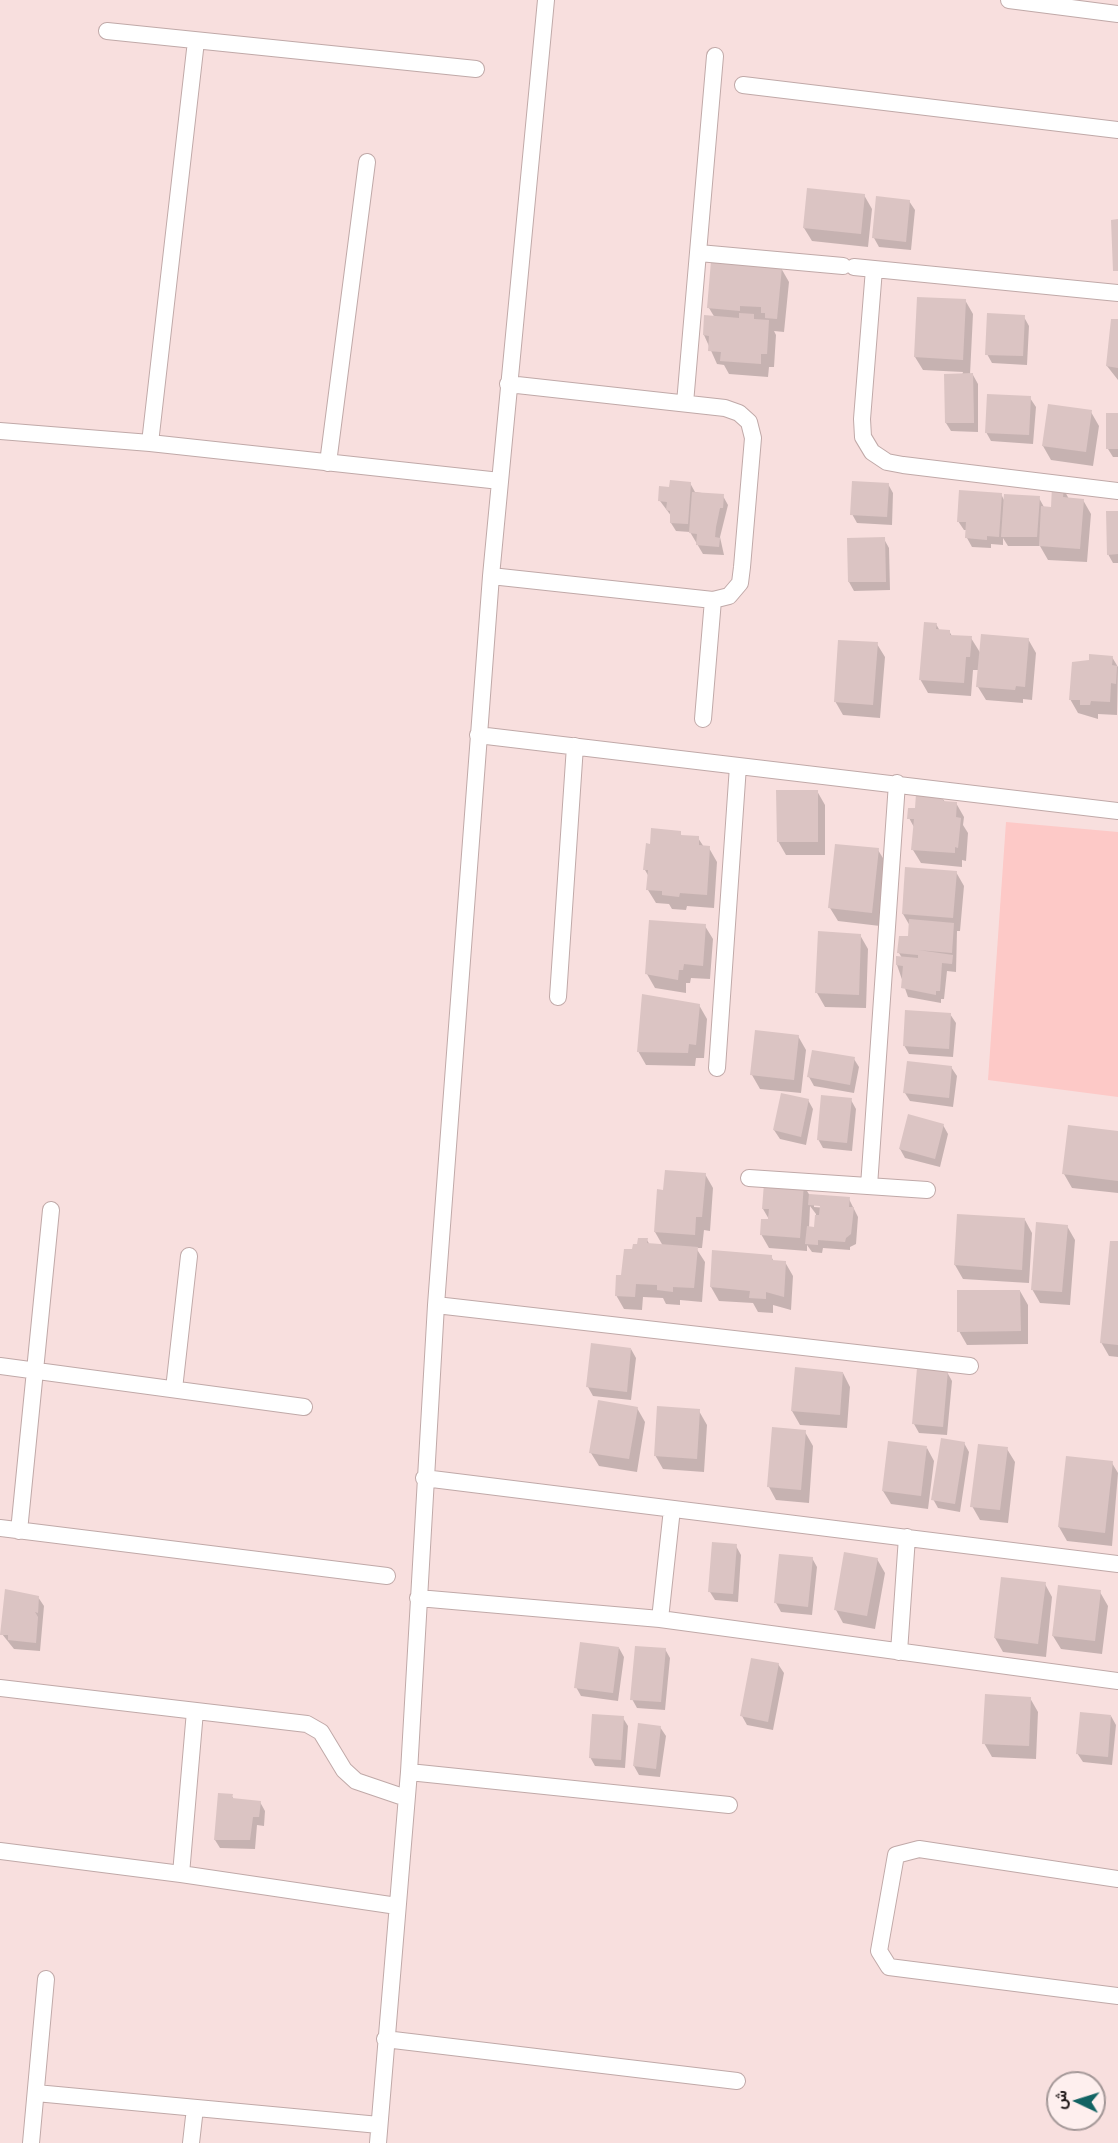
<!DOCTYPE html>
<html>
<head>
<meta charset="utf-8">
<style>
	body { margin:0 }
	#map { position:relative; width:1118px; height:2143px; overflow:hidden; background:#f8dfde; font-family:Mulish,Vazirmatn,sans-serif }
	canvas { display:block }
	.north { position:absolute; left:1046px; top:2071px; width:60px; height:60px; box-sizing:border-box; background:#feefee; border:2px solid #a49898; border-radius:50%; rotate:274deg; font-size:16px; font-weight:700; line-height:24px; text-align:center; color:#1e1616 }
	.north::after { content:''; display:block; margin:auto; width:21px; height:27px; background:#126363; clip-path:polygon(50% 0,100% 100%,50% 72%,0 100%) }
</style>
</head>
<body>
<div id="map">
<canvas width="1118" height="2143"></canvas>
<div class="north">ش</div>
</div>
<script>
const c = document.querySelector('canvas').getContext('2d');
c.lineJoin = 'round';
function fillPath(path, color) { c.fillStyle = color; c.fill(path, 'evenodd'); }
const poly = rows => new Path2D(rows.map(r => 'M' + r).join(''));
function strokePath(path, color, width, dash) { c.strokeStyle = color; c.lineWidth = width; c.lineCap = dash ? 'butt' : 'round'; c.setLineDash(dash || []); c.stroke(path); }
fillPath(poly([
	[1006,822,1118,832,1118,1097,988,1080]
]), '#fdc9c7');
fillPath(poly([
	[864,195,872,209,868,247,812,241,804,228],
	[909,201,915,210,911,250,879,247,874,238],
	[781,268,789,282,784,332,774,331,776,335,774,367,769,367,768,377,729,374,724,365,717,364,704,335,715,318,709,308],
	[965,300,973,314,970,375,973,375,978,384,978,432,951,431,946,423,963,372,923,370,915,357],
	[1024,317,1029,326,1027,365,992,363,987,354],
	[1118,321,1118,380,1107,366],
	[1030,398,1036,407,1033,444,991,441,986,432],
	[1091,412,1099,426,1093,466,1051,460,1043,446],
	[1118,415,1118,457,1113,457,1108,449],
	[690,483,695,492,723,496,728,505,720,537,724,555,703,554,690,532,676,531,671,523,672,517,660,501,670,489],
	[888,484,893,493,892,525,857,523,852,514],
	[1063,488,1069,499,1083,500,1091,514,1087,562,1048,560,1040,546,1008,546,1003,538,1003,545,991,544,991,548,972,547,967,538,967,530,964,530,958,521,1001,494,1005,502,1039,498,1044,507,1052,508],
	[1118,513,1118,563,1113,563,1108,554],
	[849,539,884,539,889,548,890,590,854,591,849,582],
	[936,624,940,631,949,631,952,636,971,638,981,654,1028,639,1036,653,1032,700,1023,699,1023,703,986,700,978,687,979,670,973,670,971,696,928,693,920,679],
	[877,644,885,657,880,718,843,715,835,701],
	[1112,657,1118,667,1117,715,1098,714,1098,719,1078,713,1070,699],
	[817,791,825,805,825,855,786,855,778,841],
	[942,798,945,802,956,803,964,817,963,825,968,833,966,861,962,860,962,867,921,863,913,850,915,829,909,818,916,810],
	[680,832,682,837,698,838,704,847,709,848,717,862,714,908,687,906,686,910,672,909,669,904,656,903,648,890,649,877,645,870,651,846],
	[878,850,886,863,880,926,838,921,830,908],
	[956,872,964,886,960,931,957,931,956,972,947,971,944,999,941,999,941,1003,908,997,897,965,902,958,899,953,909,938,910,926,903,914],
	[705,926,713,939,710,979,691,978,690,983,686,983,686,993,655,988,647,974],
	[860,935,868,949,866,1008,825,1007,817,993],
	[699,1005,707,1019,704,1058,696,1058,695,1066,646,1065,638,1051],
	[950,1014,956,1023,953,1057,909,1054,904,1045],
	[798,1036,806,1050,801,1093,760,1089,752,1075],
	[854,1059,859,1067,854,1093,814,1086,809,1077],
	[951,1067,957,1076,953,1107,910,1101,905,1093],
	[808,1100,813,1109,806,1145,780,1139,774,1130],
	[851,1100,856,1109,852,1151,823,1148,818,1139],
	[943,1125,948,1134,940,1167,905,1158,900,1149],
	[1118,1133,1118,1193,1072,1188,1064,1174],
	[705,1174,713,1188,710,1231,704,1230,702,1248,696,1248,705,1262,702,1302,680,1300,680,1305,666,1304,663,1298,643,1297,642,1310,624,1309,616,1295,634,1251,647,1240,650,1245,663,1246,655,1232,665,1191],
	[803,1184,810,1196,849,1199,858,1217,856,1244,850,1247,850,1250,823,1248,822,1253,812,1252,807,1245,807,1251,769,1248,761,1234,770,1221,763,1209],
	[814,1204,828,1208,814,1207],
	[810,1206,816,1214,815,1229,809,1228],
	[1025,1220,1032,1233,1029,1283,963,1279,955,1265],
	[1067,1226,1075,1240,1070,1305,1040,1303,1032,1289],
	[1118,1243,1118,1357,1109,1356,1101,1342],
	[771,1256,774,1262,785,1262,793,1276,791,1310,773,1305,773,1313,758,1312,753,1303,719,1301,711,1287],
	[1020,1291,1028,1305,1028,1344,967,1345,959,1331],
	[631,1349,636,1358,631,1400,593,1396,588,1387],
	[947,1372,952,1381,947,1435,919,1433,914,1424],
	[843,1373,850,1387,847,1428,800,1425,792,1411],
	[637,1408,645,1422,637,1472,599,1466,591,1453],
	[699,1411,707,1425,704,1472,663,1469,655,1455],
	[805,1432,813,1446,809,1503,776,1500,769,1487],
	[964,1443,969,1452,960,1512,938,1508,933,1499],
	[927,1448,934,1461,928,1509,891,1504,883,1491],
	[1007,1449,1015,1462,1008,1523,980,1520,972,1506],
	[1112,1463,1118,1473,1112,1546,1067,1541,1059,1527],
	[736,1546,741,1555,738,1602,715,1600,710,1592],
	[812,1558,817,1567,812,1615,781,1612,776,1603],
	[877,1559,885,1573,875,1629,843,1623,836,1610],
	[1045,1584,1052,1597,1046,1657,1003,1652,995,1638],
	[1100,1592,1108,1606,1102,1654,1061,1649,1053,1636],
	[38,1597,44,1606,40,1651,14,1649,2,1634],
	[619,1648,624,1657,618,1701,581,1696,576,1687],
	[665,1649,670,1658,665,1710,637,1708,632,1699],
	[778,1664,784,1673,773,1730,747,1725,742,1716],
	[1030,1698,1038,1712,1036,1759,992,1757,984,1743],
	[1111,1716,1116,1725,1112,1765,1083,1762,1077,1753],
	[623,1718,628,1726,625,1768,595,1766,590,1757],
	[660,1727,666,1736,660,1777,639,1775,634,1766],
	[232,1796,234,1800,260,1802,265,1811,264,1826,257,1825,255,1849,220,1848,215,1840]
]), '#0003');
fillPath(poly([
	[807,188,865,194,861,234,803,228],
	[876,196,910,200,906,242,872,238],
	[1118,219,1118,271,1113,271,1111,220],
	[711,261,782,267,777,319,765,318,765,313,761,313,761,307,740,306,740,311,707,308],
	[917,297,966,299,963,360,914,357],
	[739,313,754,314,754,319,769,320,767,354,761,354,761,364,720,361,721,352,708,351,709,336,703,335,704,315,739,318],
	[987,313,1025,315,1023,356,985,355],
	[1111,319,1118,319,1118,368,1106,366],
	[973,373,974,423,945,423,944,374],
	[987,394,1031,396,1029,435,985,433],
	[1048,404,1092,410,1086,452,1042,446],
	[1106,413,1118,413,1118,449,1106,449],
	[670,480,691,482,688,524,670,523,670,511,666,510,667,502,658,501,659,486,669,487],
	[852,481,889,483,887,517,850,515],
	[1052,486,1064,487,1063,497,1084,499,1080,549,1039,546,1041,506,1051,507],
	[959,490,1002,493,999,537,987,536,987,540,965,538,966,522,957,522],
	[692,492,724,494,723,508,720,508,716,527,715,537,720,538,719,547,696,545,697,534,689,533],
	[1004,494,1040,496,1037,537,1001,537],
	[1106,511,1118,511,1118,554,1107,555],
	[885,537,886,582,848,582,847,538],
	[924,622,937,623,936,629,950,630,950,635,972,636,970,657,966,657,964,683,919,680],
	[981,634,1029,638,1025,687,1016,686,1015,690,976,687],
	[838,640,878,642,873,705,834,702],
	[1089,654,1113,656,1112,665,1117,666,1116,684,1111,683,1110,702,1091,701,1090,705,1080,705,1080,700,1069,700,1072,662,1089,660],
	[776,790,818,790,818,842,777,842],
	[916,794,943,796,943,801,957,802,956,817,961,818,958,848,955,847,955,853,911,850,914,819,907,819,908,808,915,808],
	[651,828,681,831,681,835,699,836,699,845,710,846,707,895,680,893,679,897,662,895,662,891,646,890,648,870,643,870,646,843,650,844],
	[835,844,879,848,872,913,828,908],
	[905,867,957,871,953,918,902,914],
	[909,919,954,923,952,953,918,950,953,955,952,964,942,963,940,991,936,991,936,995,901,988,903,966,896,965,896,956,918,958,918,955,897,953,899,936,908,936],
	[649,920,706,924,703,966,684,964,683,970,679,970,678,980,645,974],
	[818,931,861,934,859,995,815,993],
	[642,994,700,1004,696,1045,689,1044,688,1053,637,1052],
	[905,1010,951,1013,949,1049,903,1046],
	[755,1030,799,1035,794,1080,750,1075],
	[812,1050,855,1057,850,1085,807,1077],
	[907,1061,952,1066,949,1098,903,1093],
	[781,1093,809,1099,801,1137,773,1130],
	[821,1095,852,1098,847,1143,817,1140],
	[908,1114,944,1124,935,1159,899,1149],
	[1068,1125,1118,1131,1118,1181,1062,1174],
	[665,1170,706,1173,702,1217,696,1217,695,1235,654,1232,657,1189,663,1190],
	[764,1183,804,1183,800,1238,760,1235,761,1219,768,1219,769,1209,762,1209],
	[809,1194,850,1197,849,1207,854,1207,851,1234,846,1238,845,1242,818,1240,818,1245,805,1244,807,1226,814,1227,815,1215,819,1215,820,1206,808,1205],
	[957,1214,1025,1218,1022,1270,954,1265],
	[1036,1222,1068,1225,1062,1292,1031,1290],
	[638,1238,648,1238,647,1243,698,1247,694,1288,673,1287,673,1292,657,1290,657,1285,636,1284,635,1297,615,1296,616,1275,621,1275,624,1249,632,1249,633,1244,637,1244],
	[1110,1241,1118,1241,1118,1345,1100,1343],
	[712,1250,772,1255,772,1260,786,1261,784,1297,766,1292,766,1299,749,1298,750,1291,710,1287],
	[957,1290,1020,1290,1021,1331,957,1332],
	[591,1343,631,1348,627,1392,586,1387],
	[795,1367,843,1372,840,1415,791,1411],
	[917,1368,948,1370,943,1427,912,1424],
	[598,1400,638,1407,629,1459,589,1453],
	[657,1406,700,1409,697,1459,654,1456],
	[772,1427,806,1430,801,1490,767,1487],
	[941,1438,965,1442,955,1504,931,1500],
	[888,1441,927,1446,921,1496,882,1491],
	[978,1444,1008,1447,1000,1510,970,1507],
	[1066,1456,1113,1461,1105,1533,1058,1527],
	[712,1542,737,1544,733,1594,708,1592],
	[844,1552,878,1558,867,1616,834,1610],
	[779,1554,813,1557,808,1607,774,1603],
	[1001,1577,1046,1582,1038,1644,994,1638],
	[1058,1585,1101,1590,1095,1641,1052,1636],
	[5,1589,39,1596,38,1613,35,1612,38,1617,36,1643,8,1640,8,1635,0,1635],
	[580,1642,619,1647,613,1693,574,1688],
	[635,1646,666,1648,661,1702,630,1700],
	[751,1658,779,1663,768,1722,740,1716],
	[985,1694,1031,1697,1029,1746,982,1744],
	[1080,1712,1111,1715,1108,1757,1076,1754],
	[592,1714,624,1716,621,1760,589,1758],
	[638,1723,661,1726,656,1769,633,1766],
	[218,1793,233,1794,232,1798,261,1801,259,1817,253,1817,250,1840,214,1840]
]), '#dbc4c3');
const street = poly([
	[1009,0,1118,14],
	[107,31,476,69],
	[743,85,1118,130],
	[699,253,843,266],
	[854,267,1118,293],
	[874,269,862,419,863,437,872,452,887,462,903,465,1118,491],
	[685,403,715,56],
	[0,431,150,443,500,481],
	[150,443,196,41],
	[328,463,367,162],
	[491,576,713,600,729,596,740,583,742,567,753,438,749,422,739,413,725,408,508,384],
	[703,719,713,600],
	[478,735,1118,811],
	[558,997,575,746],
	[717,1068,738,766],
	[749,1178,927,1190],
	[869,1186,897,783],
	[436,1305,970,1366],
	[0,1366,304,1407],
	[174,1389,189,1256],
	[424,1478,1118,1564],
	[0,1528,387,1576],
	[19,1531,51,1210],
	[418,1598,660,1619,1118,1681],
	[660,1619,672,1509],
	[899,1652,907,1537],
	[0,1688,307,1724,321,1732,344,1770,356,1781,406,1798],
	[409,1772,729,1805],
	[0,1851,181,1874,397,1906],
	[181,1874,195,1711],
	[1118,1879,919,1849,896,1855,879,1951,889,1967,1118,1996],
	[385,2039,737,2081],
	[36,2093,379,2125],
	[31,2143,46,1979],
	[191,2143,195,2108],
	[378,2143,409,1772,436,1305,491,576,546,0]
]);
strokePath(street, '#c0a9a8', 18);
strokePath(street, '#fff', 16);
</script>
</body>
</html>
